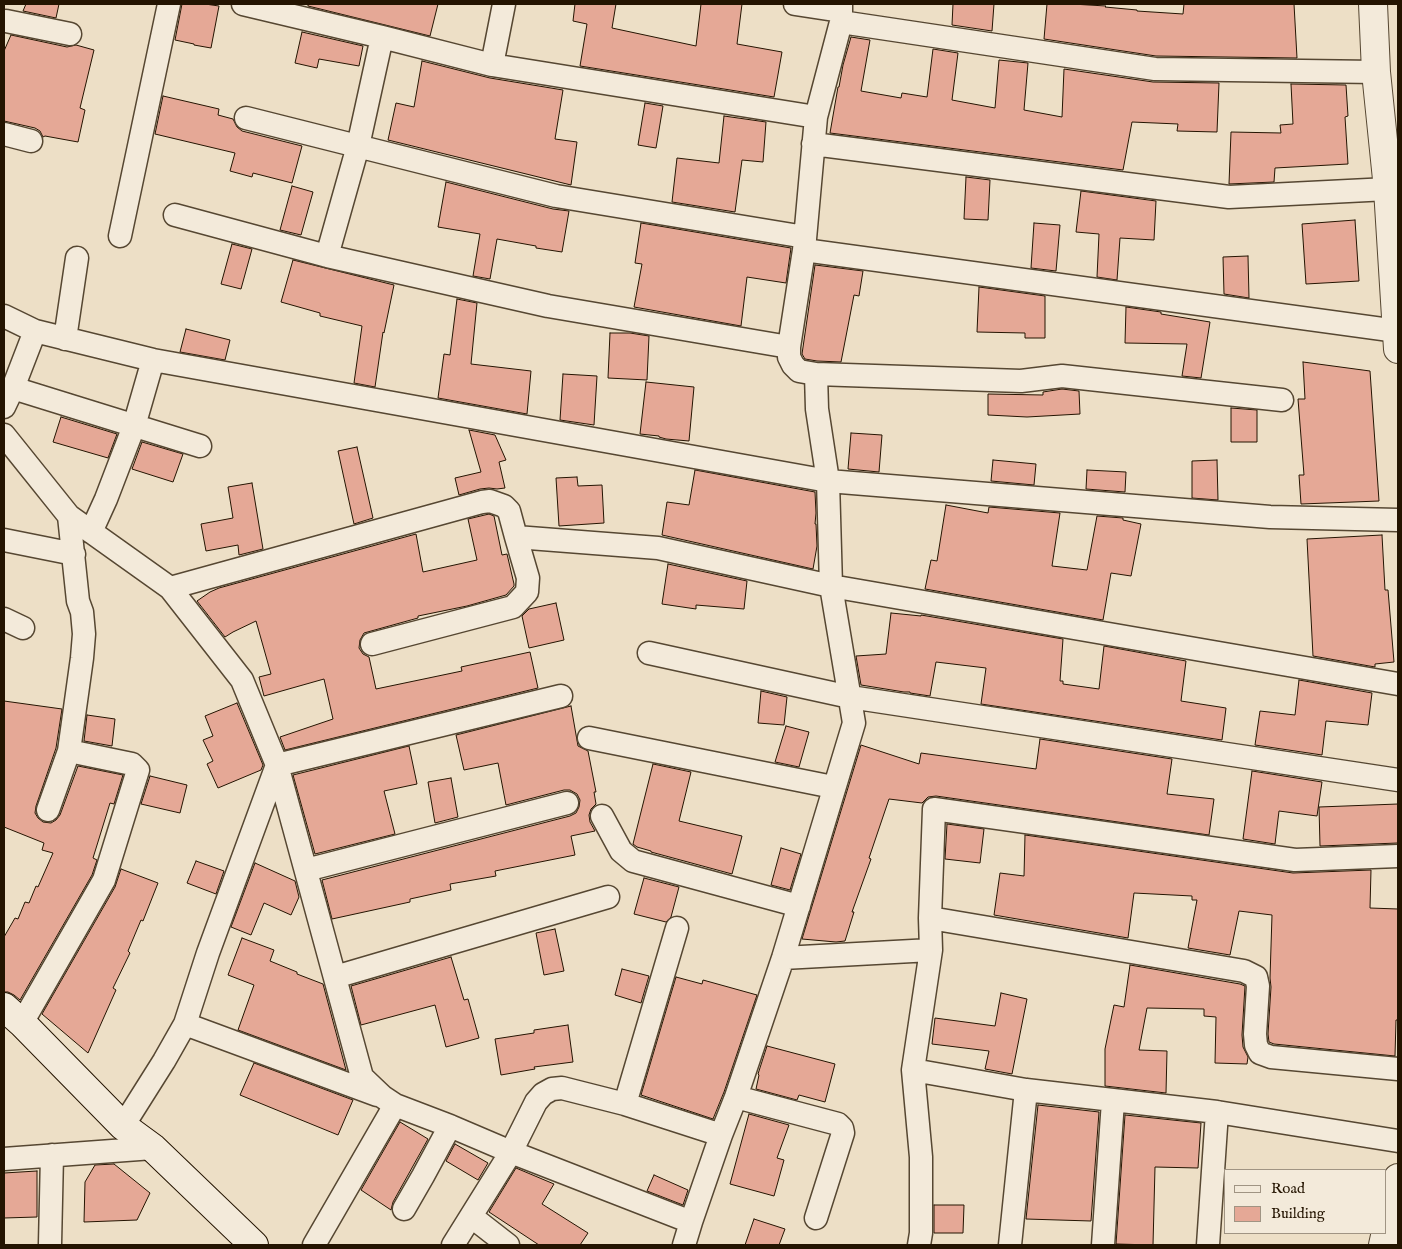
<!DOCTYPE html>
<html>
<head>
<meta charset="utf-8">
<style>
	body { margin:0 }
	#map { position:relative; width:1402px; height:1249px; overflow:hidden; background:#eddfc6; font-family:"IM FELL English",serif }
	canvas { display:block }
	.frame { position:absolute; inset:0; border:5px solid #241401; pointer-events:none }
	.legend { position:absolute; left:1224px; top:1169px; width:162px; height:65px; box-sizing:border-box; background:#f3eada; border:1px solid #a09483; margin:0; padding:6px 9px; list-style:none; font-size:15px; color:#241401 }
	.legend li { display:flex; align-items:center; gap:10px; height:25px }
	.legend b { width:25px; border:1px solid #a09483 }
</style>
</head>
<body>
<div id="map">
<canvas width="1402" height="1249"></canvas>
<div class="frame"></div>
<ul class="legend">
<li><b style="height:6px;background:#f3eada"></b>Road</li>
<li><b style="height:14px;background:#e5a896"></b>Building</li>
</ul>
</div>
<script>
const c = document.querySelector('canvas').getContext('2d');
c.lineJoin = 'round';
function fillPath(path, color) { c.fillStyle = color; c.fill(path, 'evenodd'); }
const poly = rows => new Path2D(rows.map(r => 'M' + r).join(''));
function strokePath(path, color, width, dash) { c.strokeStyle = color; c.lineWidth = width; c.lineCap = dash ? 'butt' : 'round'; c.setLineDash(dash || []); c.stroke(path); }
const building = poly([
	[26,4,59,4,56,18,23,11,26,4],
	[182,4,205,4,219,6,211,48,194,45,194,44,175,40,182,4],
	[308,4,438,4,430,36,308,6,308,4],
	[575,4,616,4,612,28,696,46,701,4,742,4,737,44,782,52,774,97,580,66,587,24,573,21,575,4],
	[953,4,994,4,992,31,952,25,953,4],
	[1047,4,1072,4,1106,6,1105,7,1137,10,1137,11,1183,14,1184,4,1294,4,1297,58,1156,56,1044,39,1047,4],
	[302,32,363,46,359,66,319,59,317,68,295,63,302,32],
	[11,35,67,47,76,45,94,50,80,108,85,110,78,142,45,136,43,137,40,131,35,128,4,121,4,51,11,35],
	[851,37,870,40,861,91,901,98,902,93,927,97,933,49,958,53,952,100,995,108,999,60,1028,63,1024,110,1062,117,1064,69,1153,82,1219,83,1217,132,1177,131,1178,124,1132,122,1123,170,830,133,838,87,839,87,843,65,851,37],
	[422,61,490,78,563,90,555,139,577,142,571,185,388,140,396,103,414,107,422,61],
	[1291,84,1346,85,1348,116,1345,117,1348,164,1275,168,1274,182,1229,184,1231,132,1281,133,1280,125,1293,124,1291,84],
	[163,96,219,109,218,115,233,119,237,127,242,131,302,146,292,183,253,173,252,177,230,171,235,153,155,134,163,96],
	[645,103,663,106,656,148,638,145,645,103],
	[724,116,766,122,763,162,742,160,735,212,672,202,677,158,719,163,724,116],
	[966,177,990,180,988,220,964,219,966,177],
	[446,182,553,209,569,211,562,252,536,248,536,246,497,239,490,279,473,276,480,234,438,227,446,182],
	[292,186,313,192,301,235,280,230,292,186],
	[1081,191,1156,201,1154,240,1120,238,1117,280,1097,277,1099,234,1076,232,1081,191],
	[1355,220,1359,281,1306,284,1302,224,1355,220],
	[641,223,791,248,786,283,747,277,741,326,634,307,642,264,635,263,641,223],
	[1034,223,1060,225,1056,271,1031,268,1034,223],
	[232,244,252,249,241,289,221,284,232,244],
	[1248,256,1249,298,1224,294,1223,257,1248,256],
	[293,260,394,285,384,333,383,332,375,387,354,383,362,326,320,316,320,313,281,302,293,260],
	[815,265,863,271,859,296,854,295,841,362,817,361,805,359,802,354,815,265],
	[979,287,1045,296,1045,338,1025,338,1025,333,977,332,979,287],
	[457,299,477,303,471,364,531,371,527,414,438,398,444,354,450,355,457,299],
	[1126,307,1161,312,1161,314,1210,322,1201,378,1182,376,1187,344,1125,343,1126,307],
	[186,329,230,340,225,360,180,352,186,329],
	[610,333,630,333,649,336,647,380,608,378,610,333],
	[1303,362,1370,371,1379,501,1301,504,1299,475,1304,475,1298,399,1305,399,1303,362],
	[563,374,597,376,594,425,560,420,563,374],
	[646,382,694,387,689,441,666,439,659,437,659,436,640,434,646,382],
	[1062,389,1079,391,1080,414,1027,417,988,415,988,394,1043,395,1043,392,1062,389],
	[1231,408,1257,410,1257,442,1231,442,1231,408],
	[61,417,117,434,108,458,53,442,61,417],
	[469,430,495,435,506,460,499,462,505,488,497,489,489,488,480,489,459,495,455,478,481,472,469,430],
	[851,433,882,435,879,472,848,469,851,433],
	[142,442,183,454,173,482,132,469,142,442],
	[357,447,373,518,354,524,338,451,357,447],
	[993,460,1036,464,1034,485,991,481,993,460],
	[1217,460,1218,500,1192,498,1192,461,1217,460],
	[695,470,815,492,816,513,815,524,816,524,817,546,813,569,662,535,667,502,689,505,695,470],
	[1087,470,1126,472,1125,492,1086,489,1087,470],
	[577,477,578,486,602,485,604,523,559,526,556,478,577,477],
	[252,483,263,549,239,555,238,545,206,551,201,524,233,518,228,487,252,483],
	[946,505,988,513,989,507,1060,513,1052,566,1087,570,1097,516,1123,518,1123,520,1141,524,1131,576,1111,573,1103,620,925,589,931,560,937,561,946,505],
	[489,514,494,516,502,555,507,554,514,584,514,586,506,595,467,606,418,616,418,618,364,633,360,640,359,648,363,654,369,657,376,689,462,671,461,667,530,652,538,688,285,750,280,737,333,719,324,679,264,696,259,677,271,674,256,621,233,632,225,637,197,601,210,592,219,588,416,534,423,572,477,560,468,519,489,514],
	[1382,535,1385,590,1388,590,1394,662,1375,664,1375,667,1313,656,1307,539,1382,535],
	[668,564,747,581,744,609,696,605,696,609,662,604,668,564],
	[556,603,564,640,529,648,522,616,529,609,556,603],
	[891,613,921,616,921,615,1063,639,1060,681,1063,681,1063,684,1099,689,1104,646,1186,661,1181,701,1226,708,1222,740,981,704,986,668,936,662,930,696,910,693,910,692,904,692,861,685,856,656,886,654,891,613],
	[1299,680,1372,693,1368,725,1326,721,1322,755,1255,745,1260,711,1295,715,1299,680],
	[761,691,787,697,784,725,758,723,761,691],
	[4,701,62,709,56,748,36,806,35,813,38,818,43,822,51,823,56,820,60,815,78,766,123,775,114,804,110,803,93,858,97,860,92,875,20,1000,14,995,8,992,4,992,4,937,15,918,18,919,25,902,29,903,36,886,38,887,53,853,42,850,44,843,4,827,4,701],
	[237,703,263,765,261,770,218,788,207,764,213,761,203,740,213,736,205,716,237,703],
	[571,706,578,746,588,751,596,792,594,792,596,804,591,809,589,815,590,822,595,831,571,836,575,855,495,871,496,876,450,884,451,890,410,899,410,902,332,919,322,880,570,816,576,813,579,807,580,800,577,794,570,790,564,790,506,805,498,763,464,770,456,735,571,706],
	[87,715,115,719,112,746,84,741,87,715],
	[786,726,809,732,799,767,775,762,786,726],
	[1040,739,1172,759,1167,794,1214,799,1209,835,936,796,928,797,922,803,889,799,869,858,871,859,852,912,854,912,845,941,836,942,802,939,861,745,919,764,921,753,1036,769,1040,739],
	[409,746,417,784,384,791,395,834,315,854,293,775,409,746],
	[653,764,691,772,679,821,742,836,732,874,651,852,651,851,637,847,633,844,653,764],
	[1252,771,1322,782,1317,816,1279,811,1275,844,1243,839,1252,771],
	[150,776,187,785,180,813,141,804,150,776],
	[451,778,458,817,435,823,428,782,451,778],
	[1398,804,1398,843,1320,846,1319,807,1398,804],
	[947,824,984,829,980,863,945,859,947,824],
	[1025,835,1293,873,1371,870,1370,908,1398,909,1398,1020,1396,1020,1395,1056,1274,1044,1269,1042,1268,1034,1271,987,1270,978,1272,915,1239,911,1230,955,1188,948,1197,900,1192,900,1192,896,1134,893,1128,938,994,915,1000,873,1024,876,1025,835],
	[781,848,801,854,790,890,771,885,781,848],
	[196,861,224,871,216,894,187,883,196,861],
	[255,863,295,881,299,897,291,915,264,903,251,935,231,927,255,863],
	[121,869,158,883,143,921,141,920,128,951,130,953,113,988,116,990,88,1053,42,1014,115,887,121,869],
	[644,878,679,887,671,917,666,922,634,914,644,878],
	[555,929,564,971,544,975,536,933,555,929],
	[242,938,274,950,270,961,297,972,297,974,323,984,346,1070,238,1030,254,985,228,975,242,938],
	[451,957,464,1000,468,999,479,1038,446,1047,435,1005,361,1025,351,986,451,957],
	[1130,965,1240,984,1245,986,1242,1035,1243,1047,1248,1057,1247,1064,1215,1063,1216,1017,1204,1016,1204,1009,1147,1008,1139,1050,1167,1051,1166,1093,1105,1086,1105,1049,1114,1005,1124,1007,1130,965],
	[622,969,649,976,641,1003,615,995,622,969],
	[676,977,702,984,703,980,757,995,724,1092,713,1119,641,1095,676,977],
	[1001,993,1027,999,1012,1074,985,1069,989,1051,932,1044,935,1018,995,1026,1001,993],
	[568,1025,573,1062,534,1067,535,1069,501,1075,495,1039,534,1033,534,1030,568,1025],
	[767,1046,835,1064,825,1102,799,1095,797,1100,756,1089,759,1075,758,1074,767,1046],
	[254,1063,353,1100,338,1135,240,1095,254,1063],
	[1038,1105,1099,1112,1091,1221,1026,1219,1038,1105],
	[749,1114,789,1125,777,1158,784,1160,774,1196,730,1184,749,1114],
	[1125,1115,1201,1123,1198,1168,1155,1167,1153,1245,1116,1244,1125,1115],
	[400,1122,428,1139,393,1202,391,1210,361,1190,400,1122],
	[455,1144,488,1163,478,1180,446,1161,455,1144],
	[114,1164,150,1193,137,1220,84,1222,85,1182,95,1165,114,1164],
	[516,1168,554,1184,542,1204,588,1233,580,1245,539,1245,489,1212,516,1168],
	[37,1171,37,1217,4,1218,4,1173,37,1171],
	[654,1175,688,1190,683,1205,647,1191,654,1175],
	[934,1205,964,1205,963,1233,934,1233,934,1205],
	[754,1219,785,1229,779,1245,745,1245,754,1219]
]);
fillPath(building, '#e5a896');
strokePath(building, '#241401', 1);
const minor = poly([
	[243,4,382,37,492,65,816,117],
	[795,4,841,11],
	[841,4,841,22,816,117,804,250,789,347,789,357,793,365,799,371,816,374,1021,381,1062,376,1282,400],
	[6,21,70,34],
	[841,22,1155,69,1376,72],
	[492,65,504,4],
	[246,118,556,196,805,237],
	[4,134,31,141],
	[813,144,1229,197,1388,189],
	[175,215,327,256,548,306,789,347],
	[120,236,169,4],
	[804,250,1397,331],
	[327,256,358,146,382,37],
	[4,316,35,331],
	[65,339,77,258],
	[13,388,200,446],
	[4,407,13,388,35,331,153,360,828,481,1270,517,1398,520],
	[4,435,69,516,170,588,242,680,277,765,362,1077,383,1097,395,1105,450,1126,511,1152,691,1222],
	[91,532,106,499,134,426,153,360],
	[4,540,74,554],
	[170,588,482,502,490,501,504,506,509,511,516,537,658,548,831,586,1398,684],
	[4,619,23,628],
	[372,644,513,607,527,592,528,578,516,537],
	[649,653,850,697,1398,780],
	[589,738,833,787],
	[48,810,69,751,82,658,84,634,82,612,78,601,69,516],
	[602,816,621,851,633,861,799,906],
	[306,870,567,803],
	[930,918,1244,971,1256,977,1258,986,1255,1034,1256,1045,1260,1053,1271,1057,1398,1069],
	[783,958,931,950],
	[335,977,608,897],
	[22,1023,104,880,138,770,132,764,69,751],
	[185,1024,377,1095],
	[913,1070,1026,1090,1217,1112,1398,1141],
	[736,1097,838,1124,842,1128,843,1133,816,1218],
	[625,1104,677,928],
	[123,1126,164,1061,185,1024,208,953,277,765,561,696],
	[4,1159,153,1148],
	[404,1209,423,1176,450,1126],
	[472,1217,508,1245],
	[50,1244,52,1155],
	[314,1245,395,1105],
	[453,1245,511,1152,536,1102,543,1094,552,1089,562,1088,625,1104,721,1135],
	[684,1245,691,1222,721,1135,736,1097,783,958,854,723,831,586,828,481,817,409,816,374],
	[919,1245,921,1233,921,1157,913,1070,931,950,930,918,934,809,1295,860,1398,856],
	[1010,1245,1026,1090],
	[1103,1245,1113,1101],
	[1208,1245,1217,1112]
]);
const tertiary = poly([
	[1373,4,1376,72,1388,189,1398,349],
	[1383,1245,1398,1178]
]);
const secondary = poly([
	[4,1007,22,1023,123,1126,153,1148,254,1245]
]);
strokePath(minor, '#564732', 25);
strokePath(tertiary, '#564732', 30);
strokePath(secondary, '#241401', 30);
strokePath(minor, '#f3eada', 22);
strokePath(tertiary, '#f3eada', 28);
strokePath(secondary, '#f3eada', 28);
</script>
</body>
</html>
